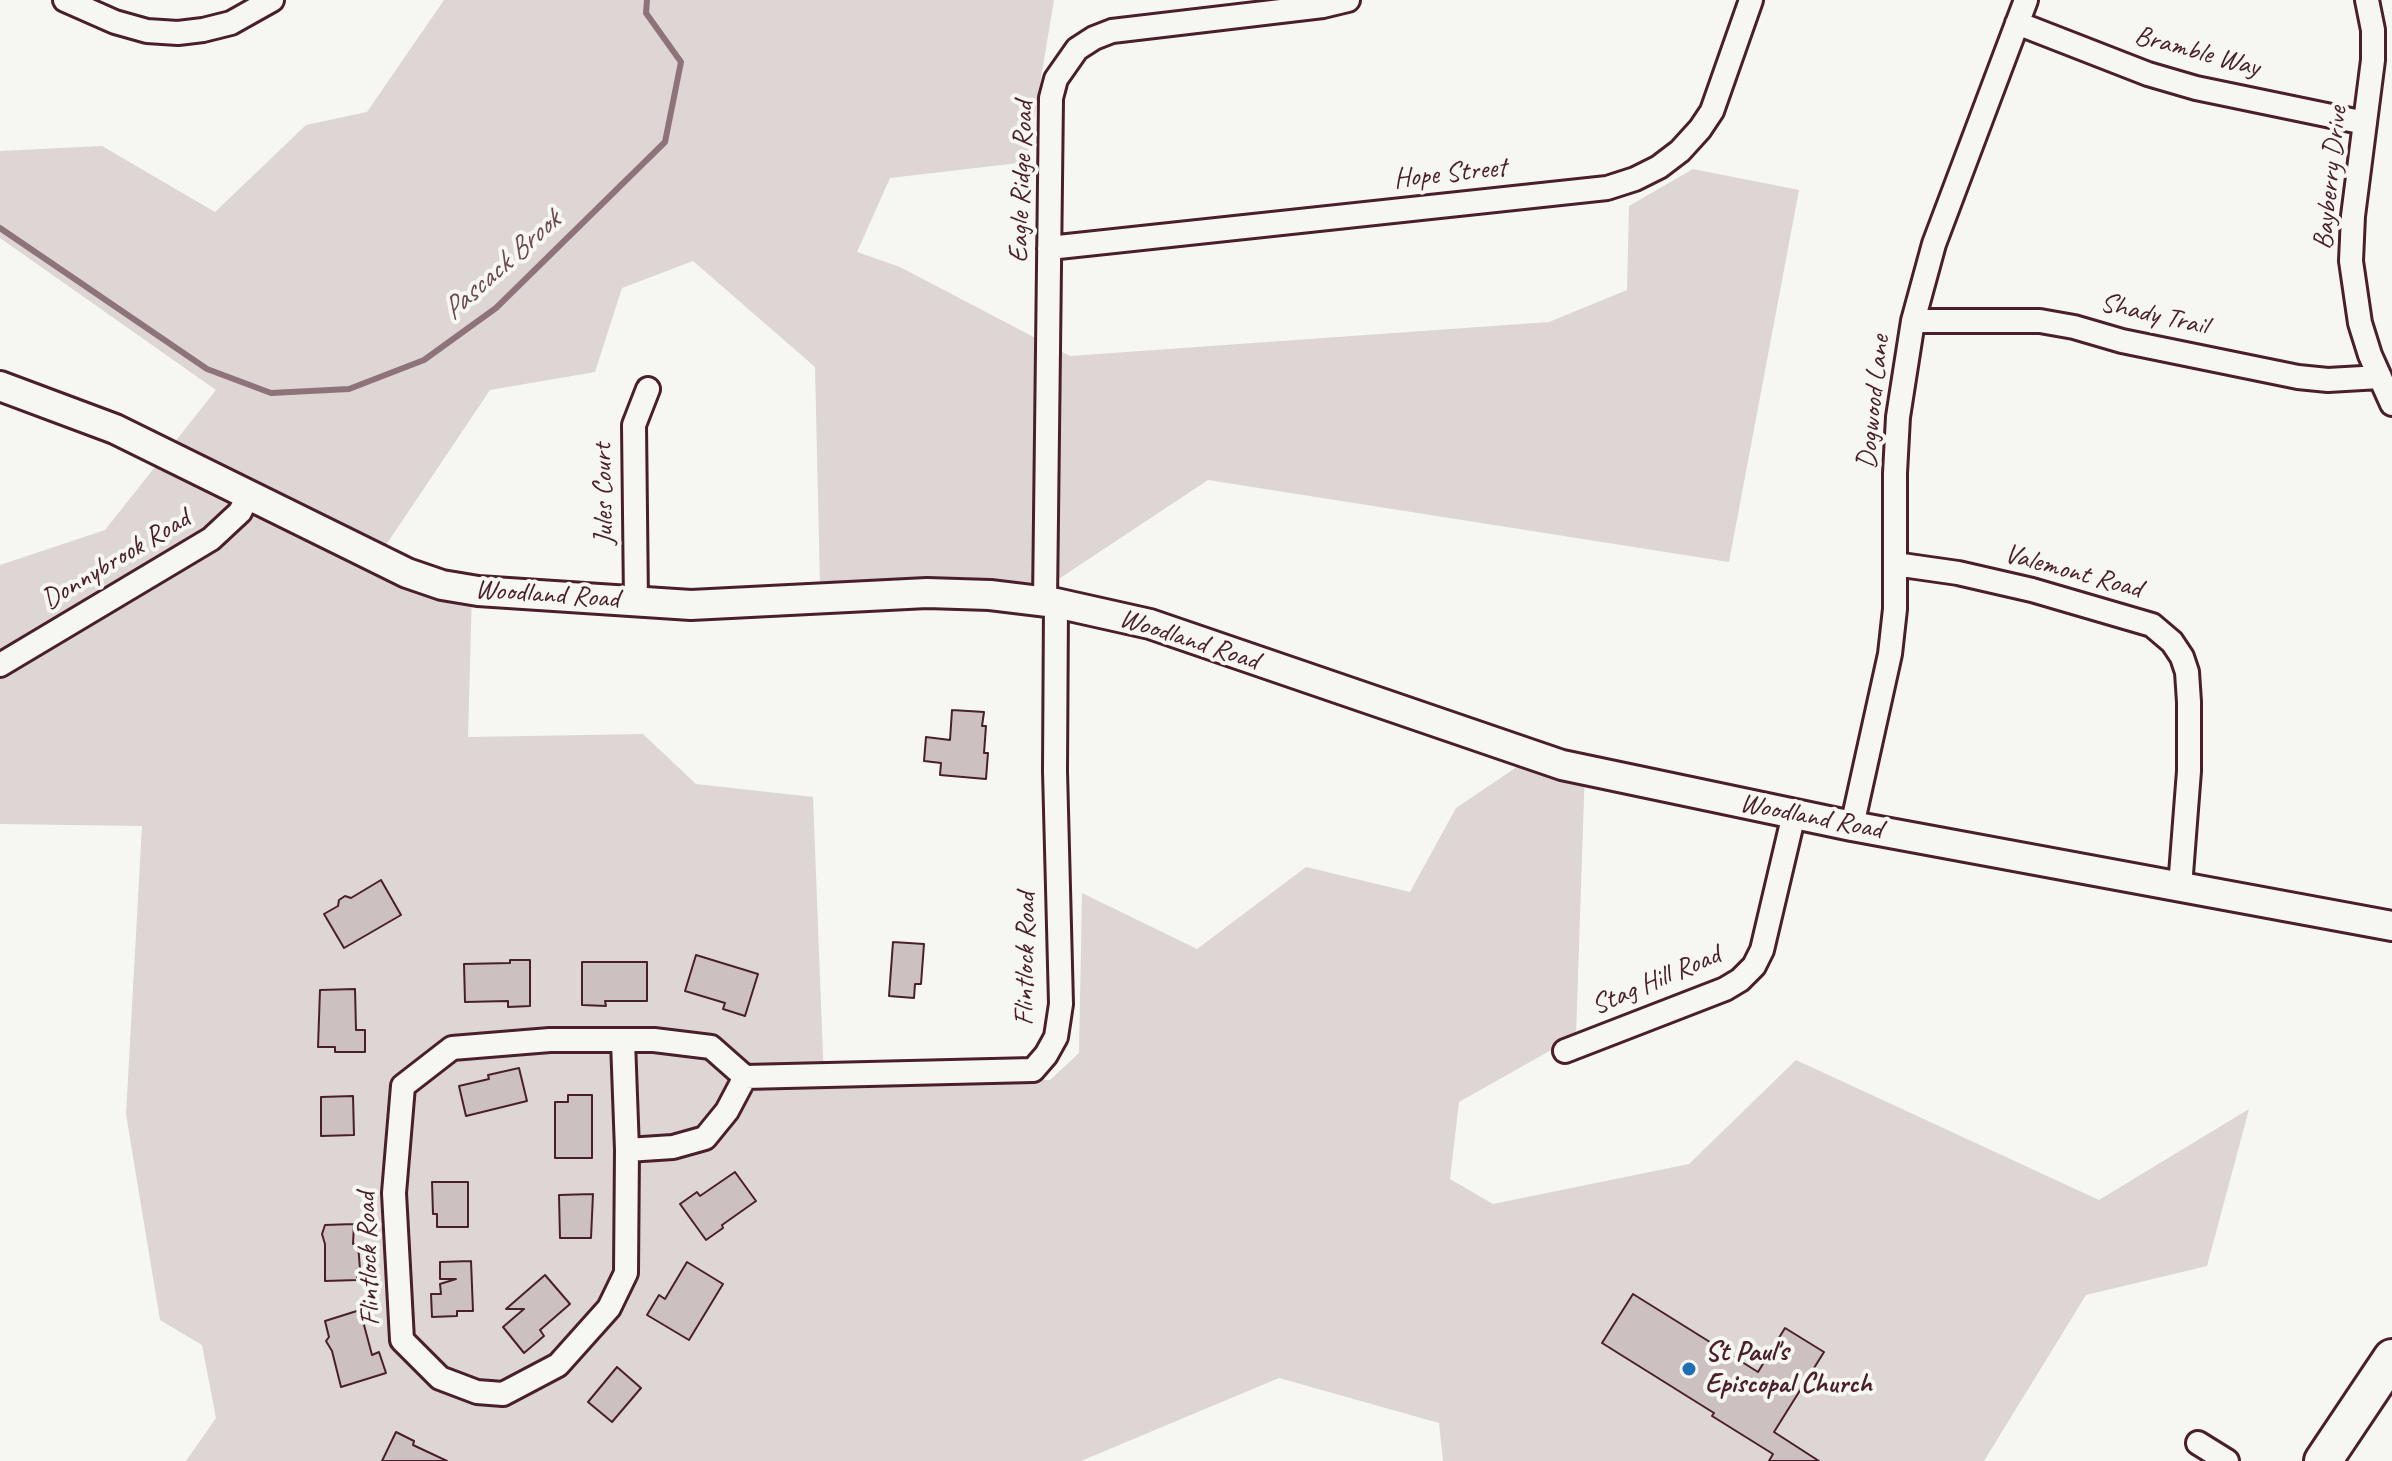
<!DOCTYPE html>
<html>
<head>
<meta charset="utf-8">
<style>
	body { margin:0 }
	canvas { display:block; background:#f6f6f2 }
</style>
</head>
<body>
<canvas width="2392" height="1461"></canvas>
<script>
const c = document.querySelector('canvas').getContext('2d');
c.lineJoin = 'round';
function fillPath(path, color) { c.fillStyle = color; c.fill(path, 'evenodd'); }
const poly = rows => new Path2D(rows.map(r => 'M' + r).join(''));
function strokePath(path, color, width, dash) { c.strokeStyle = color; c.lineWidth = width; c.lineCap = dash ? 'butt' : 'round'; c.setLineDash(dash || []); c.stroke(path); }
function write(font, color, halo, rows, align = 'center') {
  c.font = font + ' Caveat,sans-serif'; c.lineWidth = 8; c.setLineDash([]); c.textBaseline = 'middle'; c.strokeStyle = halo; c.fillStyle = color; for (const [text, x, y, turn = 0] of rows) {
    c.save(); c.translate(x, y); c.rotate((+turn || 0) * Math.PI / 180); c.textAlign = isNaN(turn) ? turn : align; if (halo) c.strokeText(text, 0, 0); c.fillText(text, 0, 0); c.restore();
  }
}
fillPath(poly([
	[444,0,1054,0,1027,162,890,178,857,252,900,267,1070,356,1549,322,1627,290,1629,206,1693,169,1799,190,1729,562,1208,480,1054,582,820,586,815,367,693,261,622,288,595,372,490,390,384,548,472,591,468,737,643,734,696,784,813,797,824,1081,1050,1080,1079,1053,1082,893,1197,949,1306,867,1410,892,1456,808,1536,754,1585,768,1576,1036,1459,1102,1450,1179,1493,1204,1689,1164,1796,1060,2099,1200,2249,1109,2207,1266,2086,1295,1984,1461,1443,1461,1439,1423,1279,1378,1081,1461,186,1461,216,1418,202,1345,160,1320,126,1114,142,826,0,824,0,565,105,530,216,390,0,238,0,151,102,146,215,212,306,125,367,112]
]), '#ddd6d5');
strokePath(poly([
	[0,228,207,369,271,393,349,389,424,360,496,308,665,142,681,62,646,13,647,0]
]), '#8e747a', 6);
const building = poly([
	[952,710,984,712,982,726,986,726,984,753,988,753,986,779,940,775,941,763,924,761,926,737,950,740,952,710],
	[381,880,401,915,344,948,324,914,338,906,339,900,345,896,351,898,381,880],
	[893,942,924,944,921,984,915,984,914,998,889,996,893,942],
	[696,955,758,974,745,1016,723,1009,725,1003,685,991,696,955],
	[510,960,530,960,530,1006,508,1007,508,1001,465,1002,464,964,510,963,510,960],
	[582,962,647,962,647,1001,605,1001,606,1006,582,1005,582,962],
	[355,989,356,1030,365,1030,365,1052,335,1052,335,1047,318,1047,320,990,355,989],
	[519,1068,527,1101,466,1116,459,1086,489,1079,488,1075,519,1068],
	[568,1095,592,1095,592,1158,555,1158,555,1102,568,1102,568,1095],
	[353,1096,354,1135,321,1136,321,1097,353,1096],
	[735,1172,756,1201,722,1225,723,1228,706,1240,680,1204,697,1192,700,1196,735,1172],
	[432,1182,468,1182,468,1227,437,1227,437,1214,433,1214,432,1182],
	[593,1194,591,1238,560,1238,559,1195,593,1194],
	[354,1224,353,1244,358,1244,360,1269,357,1269,357,1280,325,1281,325,1244,322,1234,325,1225,354,1224],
	[471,1261,473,1311,457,1311,457,1316,432,1317,431,1294,441,1294,440,1284,456,1279,440,1279,440,1262,471,1261],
	[687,1262,723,1284,689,1340,647,1315,659,1295,665,1299,687,1262],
	[545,1275,570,1304,540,1330,544,1336,524,1353,503,1327,524,1309,506,1309,545,1275],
	[1633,1294,1758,1372,1785,1328,1824,1352,1774,1432,1819,1461,1769,1461,1773,1454,1712,1416,1714,1413,1602,1343,1633,1294],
	[360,1310,372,1355,379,1352,386,1373,341,1387,332,1351,326,1341,329,1337,325,1321,360,1310],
	[617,1367,641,1388,612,1422,588,1402,617,1367],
	[396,1432,414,1441,413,1445,447,1461,382,1461,396,1432]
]);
fillPath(building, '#ccc1c0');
strokePath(building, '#4a1f2b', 2);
const minor = poly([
	[65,0,115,22,147,31,178,33,203,30,231,23,272,0],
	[2367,0,2373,30,2373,60,2353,216,2351,261,2360,323,2370,355,2392,404],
	[2017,23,2148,74,2196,88,2365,123],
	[1049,248,1607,188,1635,179,1659,167,1680,151,1700,129,1712,111,1751,0],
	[1913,321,2040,321,2074,327,2122,341,2298,377,2328,380,2380,377],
	[1895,564,1958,573,2032,590,2152,625,2172,642,2182,657,2187,672,2189,702,2189,771,2180,887],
	[1045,601,1051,98,1056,79,1077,49,1094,38,1112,31,1323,6,1348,0],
	[636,602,634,425,648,389],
	[0,665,211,539,240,512,249,494],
	[1852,826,1890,654,1895,609,1895,473,1898,417,1913,321,1934,244,2026,0],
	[623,1041,627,1150,626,1273,609,1308,558,1365,503,1394,477,1392,440,1378,402,1340,394,1193,403,1086,452,1048,550,1040,654,1040,711,1047,745,1077,1033,1070,1046,1055,1056,1037,1061,1004,1055,771,1056,603],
	[1565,1051,1725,989,1740,980,1754,966,1762,950,1794,814],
	[627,1150,673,1147,705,1138,727,1111,745,1077],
	[2198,1443,2227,1461]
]);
const tertiary = poly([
	[0,386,115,429,407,573,442,585,478,591,691,605,927,593,990,595,1056,603,1150,624,1562,765,1852,826,2392,926]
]);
const primary = poly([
	[2323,1461,2392,1358]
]);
strokePath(minor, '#4a1f2b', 28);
strokePath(tertiary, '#4a1f2b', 34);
strokePath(primary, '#4a1f2b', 42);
strokePath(minor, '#f6f6f2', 22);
strokePath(tertiary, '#f6f6f2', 28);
strokePath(primary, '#f6f6f2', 36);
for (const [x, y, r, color] of [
	[1689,1369,8,"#1f6fb2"]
]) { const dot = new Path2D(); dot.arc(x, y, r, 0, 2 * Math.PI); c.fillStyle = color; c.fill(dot); strokePath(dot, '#f6f6f2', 3); }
write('28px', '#4a1f2b', '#f6f6f2', [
	["Bramble Way",2197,52,15],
	["Hope Street",1450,174,-6],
	["Bayberry Drive",2331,178,-84],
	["Eagle Ridge Road",1022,182,-88],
	["Shady Trail",2154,315,13],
	["Dogwood Lane",1874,402,-84],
	["Jules Court",604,494,-91],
	["Donnybrook Road",116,560,-31],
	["Valemont Road",2073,572,15],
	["Woodland Road",547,595,4],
	["Woodland Road",1189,640,18],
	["Woodland Road",1811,817,11],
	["Flintlock Road",1026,959,-89],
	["Stag Hill Road",1656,981,-23],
	["Flintlock Road",369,1259,-92]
]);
write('bold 28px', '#4a1f2b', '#f6f6f2', [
	["St Paul's",1705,1353],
	["Episcopal Church",1705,1385]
], 'left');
write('italic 30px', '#6c4a52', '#f6f6f2', [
	["Pascack Brook",502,266,-42]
]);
</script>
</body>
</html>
